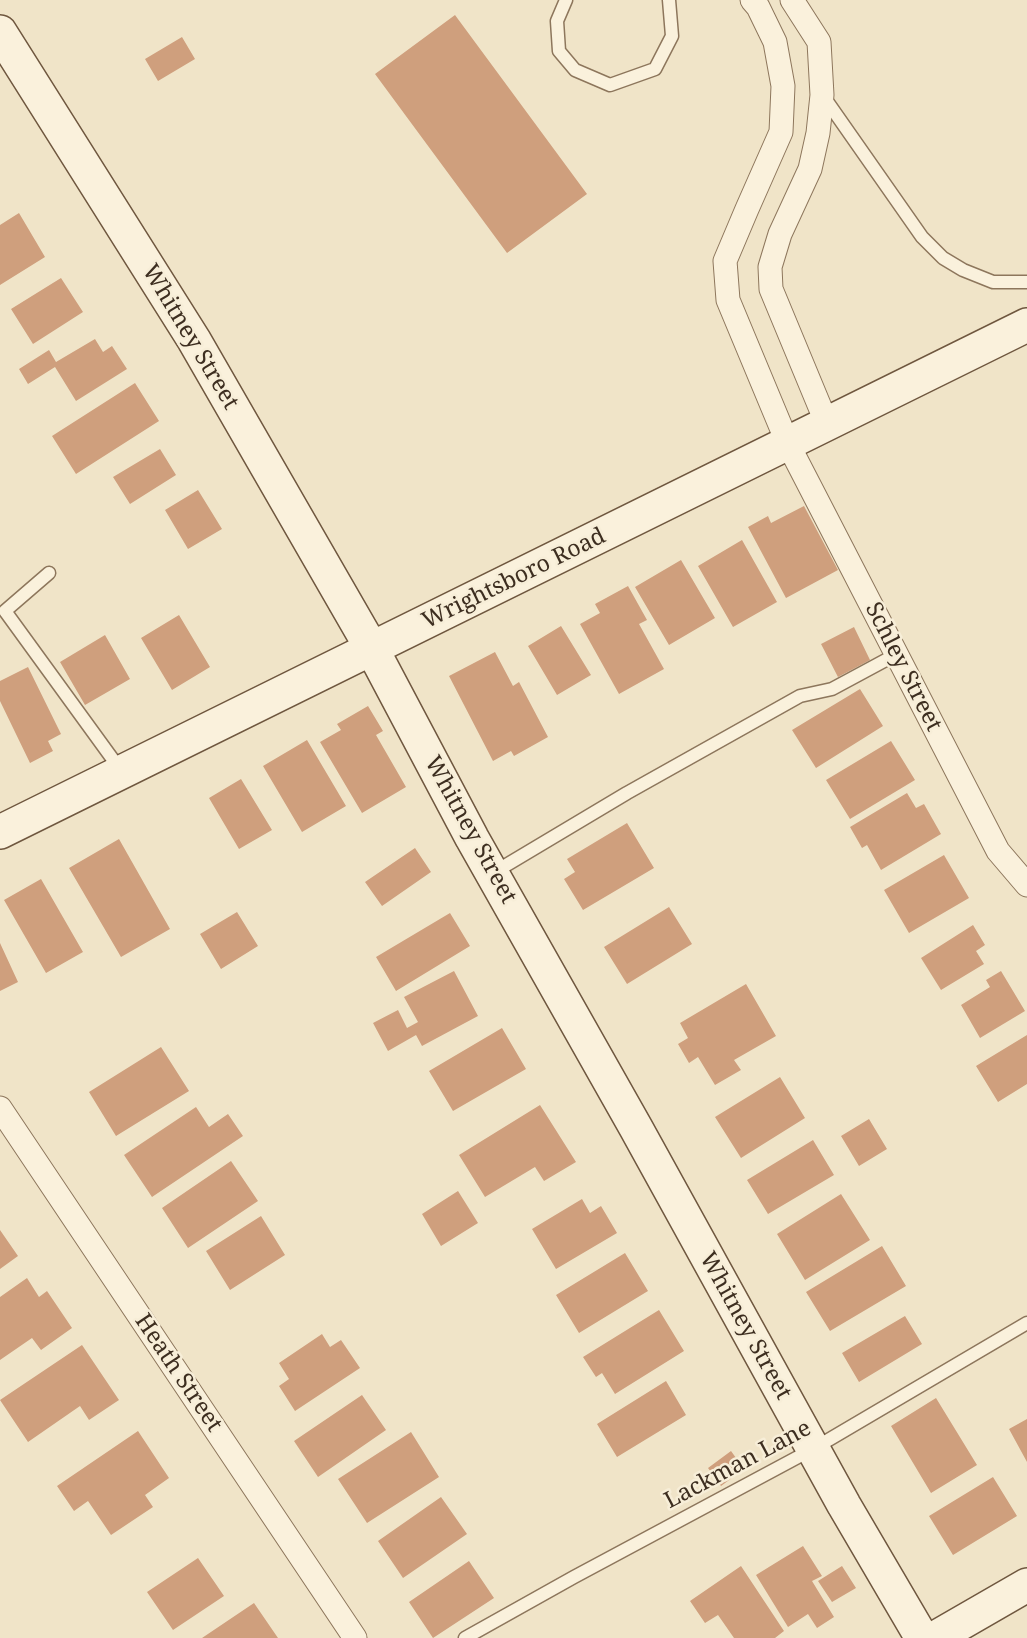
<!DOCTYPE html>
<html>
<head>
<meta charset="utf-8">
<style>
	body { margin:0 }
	canvas { display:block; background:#f0e4c8 }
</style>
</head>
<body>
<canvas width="1027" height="1638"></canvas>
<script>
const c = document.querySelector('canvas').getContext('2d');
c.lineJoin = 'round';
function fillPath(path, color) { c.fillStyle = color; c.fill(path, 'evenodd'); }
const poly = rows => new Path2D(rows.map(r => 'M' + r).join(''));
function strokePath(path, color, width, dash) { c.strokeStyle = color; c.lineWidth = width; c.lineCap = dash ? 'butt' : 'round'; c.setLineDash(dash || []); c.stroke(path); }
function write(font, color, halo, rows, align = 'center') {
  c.font = font + ' "Noto Serif",serif'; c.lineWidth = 5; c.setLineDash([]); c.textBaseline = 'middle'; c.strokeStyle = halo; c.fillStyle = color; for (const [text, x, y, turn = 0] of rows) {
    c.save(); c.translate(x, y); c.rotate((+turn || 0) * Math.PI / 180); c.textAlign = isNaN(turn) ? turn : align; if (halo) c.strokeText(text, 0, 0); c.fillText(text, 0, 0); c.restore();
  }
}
fillPath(poly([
	[455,15,587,194,507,253,375,74],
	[182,37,195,59,158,81,145,59],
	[19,213,45,257,0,285,0,225],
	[61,278,83,312,33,344,11,309],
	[95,339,103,352,112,346,127,369,76,401,55,367,28,384,19,369,49,350,56,362],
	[135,383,159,421,76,474,52,436],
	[160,449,176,475,130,504,113,477],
	[198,490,222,529,188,549,165,510],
	[804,506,838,570,786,598,748,527,768,516,771,523],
	[742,540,777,602,733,627,698,566],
	[681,560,715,618,669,645,635,587],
	[628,586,647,620,639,624,664,669,619,694,580,624,600,613,595,604],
	[179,615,210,667,172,690,141,638],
	[561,626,591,675,557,695,528,646],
	[854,627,870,660,838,677,821,644],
	[105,635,130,679,85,705,60,662],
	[495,652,513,686,519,682,548,737,514,756,511,751,493,761,449,676],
	[28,667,61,734,48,741,53,751,30,763,0,701,0,681],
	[860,689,883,726,816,768,792,730],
	[368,706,383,731,376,735,406,787,362,813,320,742,341,730,337,724],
	[307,740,346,806,302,832,263,766],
	[891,741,915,780,850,819,826,780],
	[241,779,272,830,239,849,209,798],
	[907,793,916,808,924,804,941,834,881,870,867,845,862,848,850,827],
	[627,823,654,868,583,910,564,879,575,872,567,859],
	[119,839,170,929,121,957,69,868],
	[415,848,431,872,382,906,365,882],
	[944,855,969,898,909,933,884,890],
	[41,879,83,952,46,973,4,900],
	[669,907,692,944,627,984,604,947],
	[237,912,258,946,221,969,200,934],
	[450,913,470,946,396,991,376,957],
	[973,925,985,945,976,951,984,964,941,990,921,958],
	[0,943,18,982,0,991],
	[454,971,478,1016,422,1046,416,1035,388,1051,373,1023,398,1010,407,1028,418,1022,404,997],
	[1001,971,1025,1011,980,1038,961,1005,990,987,986,980],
	[746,984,776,1036,734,1060,741,1070,715,1085,698,1057,689,1063,678,1044,688,1038,680,1023],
	[502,1028,526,1069,453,1111,429,1071],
	[1027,1035,1027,1084,998,1102,976,1066],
	[161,1047,189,1091,116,1136,89,1092],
	[780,1077,805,1118,741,1158,715,1117],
	[540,1105,576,1162,544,1181,535,1167,485,1197,459,1155],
	[196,1107,209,1127,228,1114,243,1136,152,1197,124,1155],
	[869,1119,887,1149,859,1166,841,1136],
	[813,1140,834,1175,768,1214,747,1180],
	[231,1161,258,1201,188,1248,162,1208],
	[458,1191,478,1223,441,1246,422,1214],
	[841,1194,870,1240,805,1280,777,1234],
	[582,1199,590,1213,601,1206,617,1233,556,1269,532,1229],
	[261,1216,285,1255,230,1290,206,1251],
	[0,1230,18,1256,0,1269],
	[882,1246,906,1286,830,1331,806,1292],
	[625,1253,648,1291,579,1333,556,1295],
	[27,1278,39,1297,47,1291,72,1328,41,1350,32,1338,0,1360,0,1297],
	[659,1310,684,1351,615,1394,602,1373,596,1377,583,1357],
	[905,1316,922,1344,859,1382,842,1353],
	[322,1334,330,1347,341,1340,360,1368,295,1411,279,1386,289,1379,279,1363],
	[82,1345,119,1400,89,1420,80,1406,28,1442,0,1400],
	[666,1381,686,1415,617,1457,597,1424],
	[362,1395,386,1430,318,1477,294,1441],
	[936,1398,977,1465,931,1493,891,1426],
	[1027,1419,1027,1462,1009,1429],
	[138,1431,169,1478,145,1495,153,1507,111,1535,88,1501,74,1511,57,1486],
	[411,1432,439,1477,367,1523,338,1479],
	[731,1451,744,1469,721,1486,708,1468],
	[993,1477,1017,1516,953,1555,929,1516],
	[441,1497,467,1534,403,1578,378,1541],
	[803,1546,822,1576,812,1581,834,1617,817,1628,808,1614,788,1627,756,1575],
	[198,1558,224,1596,173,1630,147,1592],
	[469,1561,494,1598,433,1638,409,1602],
	[741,1566,784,1631,775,1638,734,1638,718,1615,705,1623,690,1601],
	[842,1566,856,1588,832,1602,818,1581],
	[254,1603,278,1638,202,1638]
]), '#cf9f7d');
const lane = poly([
	[566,0,557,21,559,51,575,70,610,85,655,69,672,36,669,0],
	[824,97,922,237,943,258,963,270,993,282,1027,282],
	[49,573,5,611,122,772],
	[493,873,627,793,800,696,832,689,897,654],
	[465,1638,574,1577,813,1449,1027,1323]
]);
const street = poly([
	[752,0,758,7,775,42,783,86,781,132,747,209,725,261,728,300,788,444,998,851,1027,885],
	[792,0,819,42,822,95,818,133,810,169,780,234,770,267,771,289,827,424],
	[0,1108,355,1638]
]);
const secondary = poly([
	[0,32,194,340,372,649,472,838,636,1128,844,1505,922,1638],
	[0,832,1027,325],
	[935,1638,1027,1585]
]);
strokePath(lane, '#8d765c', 15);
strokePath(street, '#8d765c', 25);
strokePath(secondary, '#6f573f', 36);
strokePath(lane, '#faf1dc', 12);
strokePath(street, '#faf1dc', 23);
strokePath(secondary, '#faf1dc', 33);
write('23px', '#3d2e20', '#f7eed8', [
	["Whitney Street",190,337,59],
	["Wrightsboro Road",514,579,-26],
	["Schley Street",903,667,63],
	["Whitney Street",470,830,61],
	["Whitney Street",745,1326,61],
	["Heath Street",178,1373,56],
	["Lackman Lane",738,1465,-28]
]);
</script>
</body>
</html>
